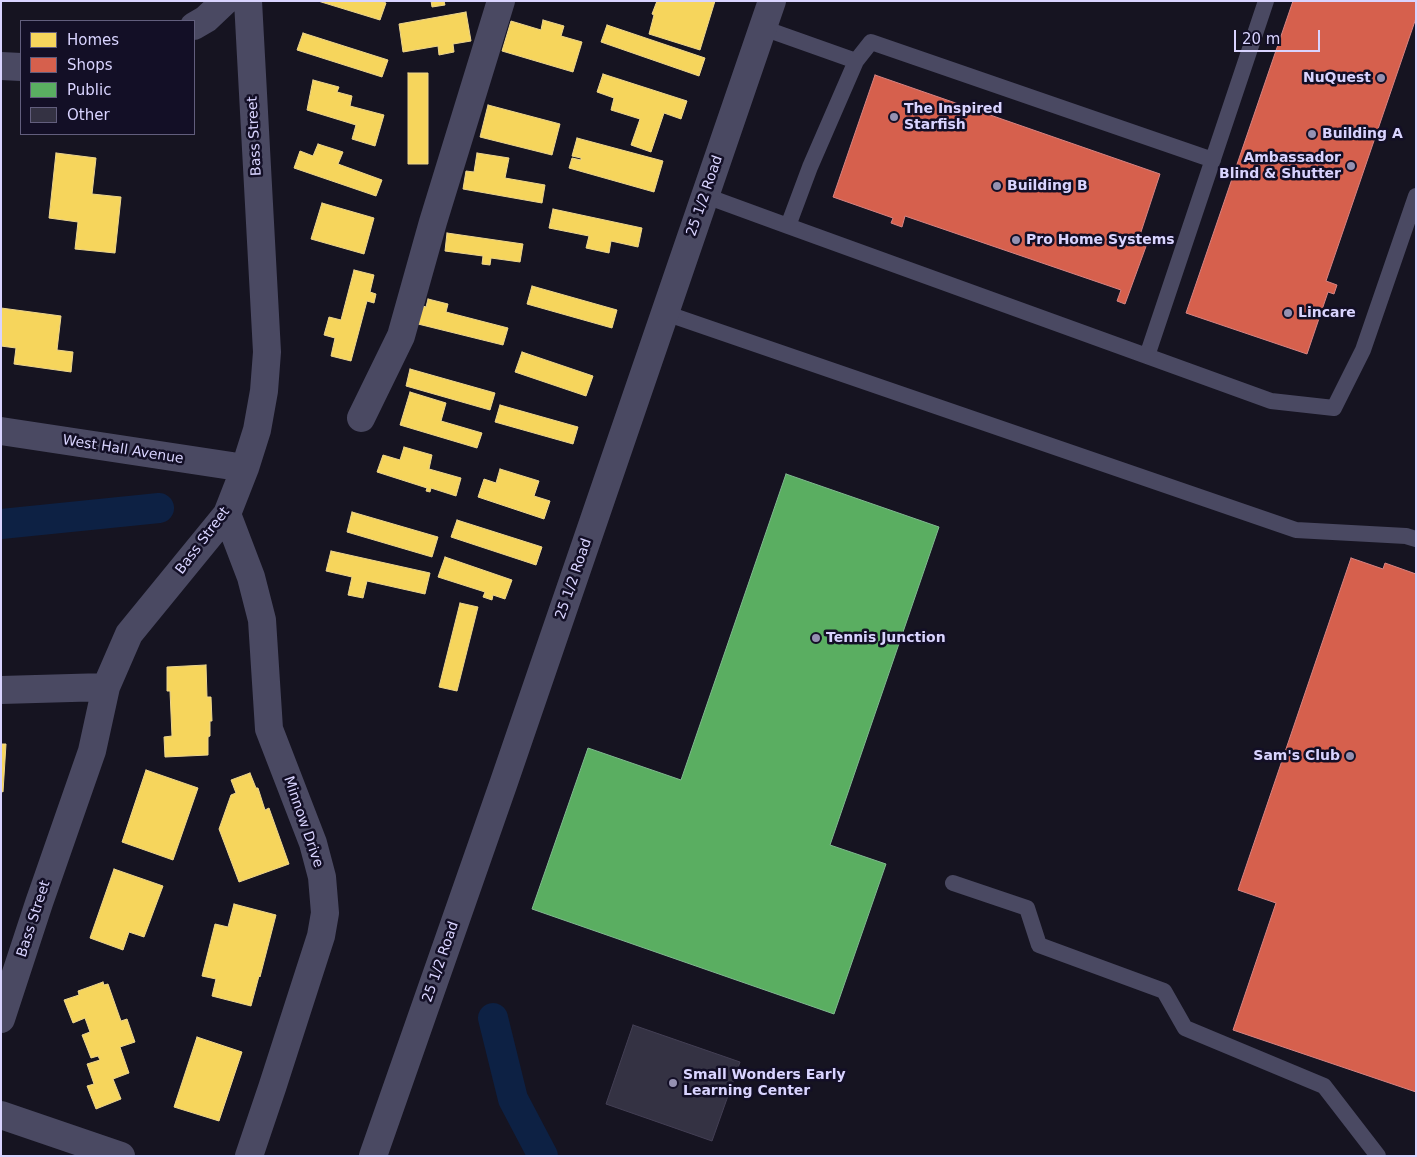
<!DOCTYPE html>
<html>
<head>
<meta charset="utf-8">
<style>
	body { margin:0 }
	#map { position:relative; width:1417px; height:1157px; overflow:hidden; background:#161421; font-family:"DejaVu Sans",sans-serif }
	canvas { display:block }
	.frame { position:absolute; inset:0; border:2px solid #d9d4ff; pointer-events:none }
	.legend { position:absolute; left:20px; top:20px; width:175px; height:115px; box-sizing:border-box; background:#130f26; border:1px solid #625e7d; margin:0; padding:6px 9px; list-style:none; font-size:15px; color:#d9d4ff }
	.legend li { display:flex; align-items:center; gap:10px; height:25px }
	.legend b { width:25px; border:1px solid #625e7d }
	.scale { position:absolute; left:1234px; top:30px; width:86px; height:22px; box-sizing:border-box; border:2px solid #d9d4ff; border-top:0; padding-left:6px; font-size:15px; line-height:18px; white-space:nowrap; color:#d9d4ff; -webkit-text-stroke:4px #130f26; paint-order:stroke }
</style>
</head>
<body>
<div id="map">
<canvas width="1417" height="1157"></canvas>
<div class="frame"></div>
<ul class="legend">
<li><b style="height:14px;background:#f6d55c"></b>Homes</li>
<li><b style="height:14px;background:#d6604d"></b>Shops</li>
<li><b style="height:14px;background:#5aae61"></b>Public</li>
<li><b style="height:14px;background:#343243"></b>Other</li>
</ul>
<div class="scale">20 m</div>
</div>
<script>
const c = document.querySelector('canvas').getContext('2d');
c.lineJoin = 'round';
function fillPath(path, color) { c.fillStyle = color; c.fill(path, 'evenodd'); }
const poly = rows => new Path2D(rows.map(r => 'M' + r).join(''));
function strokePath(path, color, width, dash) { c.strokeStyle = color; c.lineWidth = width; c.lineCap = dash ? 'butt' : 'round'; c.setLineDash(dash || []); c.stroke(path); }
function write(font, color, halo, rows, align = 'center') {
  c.font = font + ' "DejaVu Sans",sans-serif'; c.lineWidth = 5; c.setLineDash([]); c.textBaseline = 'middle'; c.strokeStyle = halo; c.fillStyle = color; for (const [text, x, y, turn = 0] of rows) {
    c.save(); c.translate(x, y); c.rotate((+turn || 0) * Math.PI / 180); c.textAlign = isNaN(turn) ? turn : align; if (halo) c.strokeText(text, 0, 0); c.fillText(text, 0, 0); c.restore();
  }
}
const homes = poly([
	[318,1,381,1,386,3,380,20,318,1],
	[431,1,444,1,445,5,432,7,431,1],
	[657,1,715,1,700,50,649,34,654,15,652,14,657,1],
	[466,12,471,41,453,44,454,52,439,55,438,46,403,52,399,24,466,12],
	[543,20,564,26,561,36,582,42,573,72,502,51,511,21,541,30,543,20],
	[607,25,705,58,699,76,601,42,607,25],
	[303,33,388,60,382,77,297,50,303,33],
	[408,73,428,73,428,164,408,164,408,73],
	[603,74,687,101,681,119,664,113,651,152,631,145,640,119,611,110,614,98,597,92,603,74],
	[313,80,339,87,337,92,352,96,350,106,384,115,375,146,352,139,356,125,307,110,313,80],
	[488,105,560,124,552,155,480,137,488,105],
	[577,138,663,161,654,192,569,168,572,158,581,160,581,158,572,156,577,138],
	[318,144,343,152,338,164,382,180,376,196,294,168,300,151,313,156,318,144],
	[56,153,96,158,92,194,121,197,115,253,75,249,78,222,49,218,56,153],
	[477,153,509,158,505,178,545,185,542,203,463,189,466,171,474,172,477,153],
	[322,203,374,218,364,254,311,239,322,203],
	[553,209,642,228,638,247,611,241,609,253,586,248,589,236,549,228,553,209],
	[447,233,523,244,520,262,491,258,490,265,482,264,483,256,445,251,447,233],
	[354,270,374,275,370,292,376,294,374,303,367,301,351,361,331,356,335,338,324,335,329,317,341,320,354,270],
	[532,286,617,310,612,328,527,304,532,286],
	[428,299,448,304,446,312,508,328,503,345,418,324,423,306,426,307,428,299],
	[1,308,61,316,57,350,73,352,71,372,14,364,16,348,1,346,1,308],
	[522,352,593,376,586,396,515,372,522,352],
	[410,369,495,393,490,410,406,386,410,369],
	[410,392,446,403,441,421,482,433,477,448,400,425,410,392],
	[500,405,578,427,573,444,495,422,500,405],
	[404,447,432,455,429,469,461,478,456,496,431,488,430,492,426,491,427,488,377,472,383,455,400,460,404,447],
	[500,469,539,481,534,496,550,501,544,519,478,497,484,479,496,483,500,469],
	[352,512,438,537,432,557,347,532,352,512],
	[457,520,542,547,536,565,451,537,457,520],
	[331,551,430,573,425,594,367,581,363,598,348,595,352,577,326,571,331,551],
	[445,557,512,580,505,599,493,595,492,600,483,597,485,592,438,577,445,557],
	[460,603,478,607,457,691,439,687,460,603],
	[206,665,207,697,211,697,212,721,210,721,210,736,208,737,208,755,165,757,164,737,172,736,170,691,167,691,167,667,206,665],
	[1,744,6,744,3,792,1,791,1,744],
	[146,770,198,788,173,860,122,842,146,770],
	[250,773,256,788,258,788,265,810,269,808,289,864,239,882,219,829,231,795,236,793,231,780,250,773],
	[114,869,163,886,144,937,129,932,123,950,90,938,114,869],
	[234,904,276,915,260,977,259,976,251,1006,212,996,216,979,202,976,215,924,228,927,234,904],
	[103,982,104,985,108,984,121,1021,127,1019,135,1042,120,1047,129,1073,113,1079,121,1099,96,1109,87,1086,94,1084,87,1064,100,1060,98,1056,91,1058,82,1035,90,1032,85,1018,73,1023,64,1000,79,995,78,991,103,982],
	[197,1037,242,1052,219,1121,174,1107,197,1037]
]);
fillPath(homes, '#f6d55c');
strokePath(homes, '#edd58d', 1);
const shops = poly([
	[1293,1,1416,1,1416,18,1326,281,1337,285,1334,294,1328,292,1307,354,1186,313,1293,1],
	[875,75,1160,174,1139,238,1148,241,1125,304,1117,301,1121,290,905,216,902,227,891,223,893,218,833,197,875,75],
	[1351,558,1383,569,1385,563,1416,574,1416,1092,1233,1030,1276,903,1238,890,1351,558]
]);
fillPath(shops, '#d6604d');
strokePath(shops, '#d78382', 1);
const public = poly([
	[786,474,939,527,830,845,886,864,834,1014,532,909,588,748,681,780,786,474]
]);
fillPath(public, '#5aae61');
strokePath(public, '#80b990', 1);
strokePath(poly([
	[1,524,159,508],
	[493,1018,513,1099,543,1156]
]), '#0d2144', 30);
const building = poly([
	[633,1025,740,1062,712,1141,606,1104,633,1025]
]);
fillPath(building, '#343243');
strokePath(building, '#433f54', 1);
strokePath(poly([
	[763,28,856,61],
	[1213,160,871,42,856,61,810,167,788,226,1271,401,1334,408,1363,350,1416,196],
	[706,196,788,226],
	[665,313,1296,530,1406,536,1416,539],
	[1147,356,1266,1],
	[953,883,1027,908,1039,945,1164,991,1185,1028,1324,1086,1378,1156]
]), '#4a4962', 16);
strokePath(poly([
	[194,26,206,19,225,1],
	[1,66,21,67],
	[361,418,401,336,433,222,501,1],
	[1,431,245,468],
	[227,514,251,577,262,620,269,729,313,843,322,877,325,913,321,936,272,1088,249,1156],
	[1,690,106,687],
	[1,1019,39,903,92,751,106,687,129,634,227,514,245,468,257,430,264,391,267,352,248,1],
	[1,1115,121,1156]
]), '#4a4962', 28);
strokePath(poly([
	[373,1156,504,782,772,1]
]), '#4a4962', 28);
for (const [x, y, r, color] of [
	[1381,78,5,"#9591b1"],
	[894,117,5,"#9591b1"],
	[1312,134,5,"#9591b1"],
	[1351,166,5,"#9591b1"],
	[997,186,5,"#9591b1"],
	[1016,240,5,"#9591b1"],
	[1288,313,5,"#9591b1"],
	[816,638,5,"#9591b1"],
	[1350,756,5,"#9591b1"],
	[673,1083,5,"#9591b1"]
]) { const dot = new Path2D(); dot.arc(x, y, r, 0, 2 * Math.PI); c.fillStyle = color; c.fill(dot); strokePath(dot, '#130f26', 2); }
write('bold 14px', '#d9d4ff', '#130f26', [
	["NuQuest",1371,78,"right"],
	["The Inspired",904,109],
	["Starfish",904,125],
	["Building A",1322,134],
	["Ambassador",1341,158,"right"],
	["Blind & Shutter",1341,174,"right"],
	["Building B",1007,186],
	["Pro Home Systems",1026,240],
	["Lincare",1298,313],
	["Tennis Junction",826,638],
	["Sam's Club",1340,756,"right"],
	["Small Wonders Early",683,1075],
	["Learning Center",683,1091]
], 'left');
write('14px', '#d9d4ff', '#130f26', [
	["Bass Street",255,136,-93],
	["25 1/2 Road",705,196,-71],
	["West Hall Avenue",123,450,9],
	["Bass Street",203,541,-53],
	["25 1/2 Road",574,579,-71],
	["Minnow Drive",303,822,71],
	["Bass Street",34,919,-72],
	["25 1/2 Road",441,962,-71]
]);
</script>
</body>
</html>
